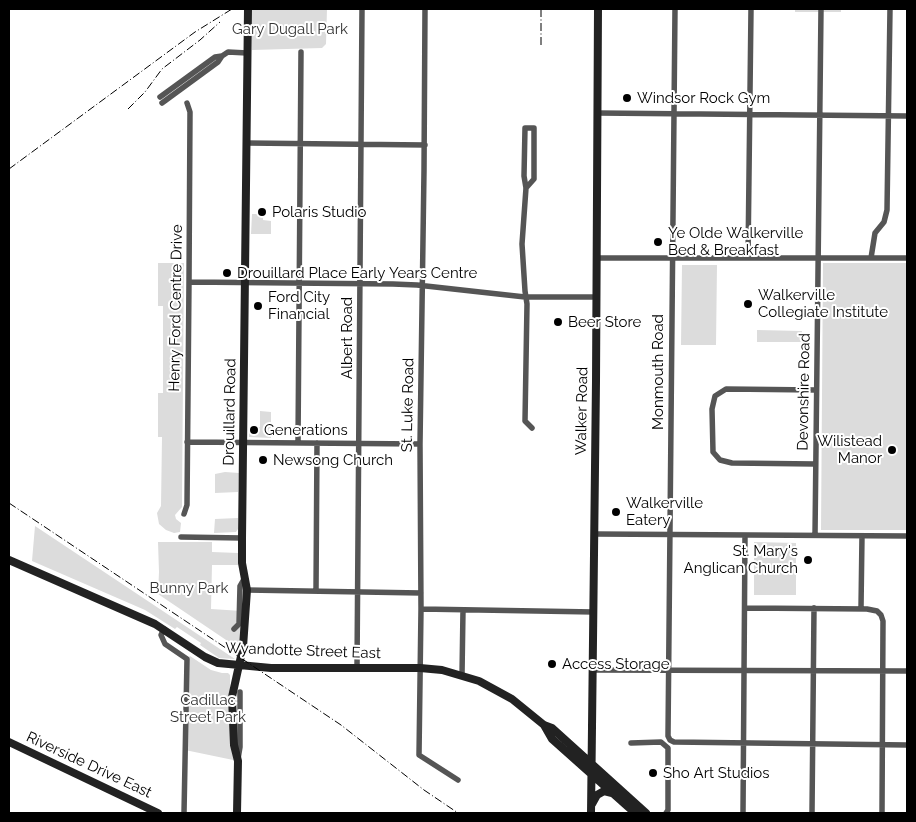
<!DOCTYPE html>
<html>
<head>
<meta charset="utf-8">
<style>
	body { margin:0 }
	#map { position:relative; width:916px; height:822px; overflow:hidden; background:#fff; font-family:Raleway,sans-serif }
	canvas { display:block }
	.frame { position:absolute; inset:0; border:10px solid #000; pointer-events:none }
</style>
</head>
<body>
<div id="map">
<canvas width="916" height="822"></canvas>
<div class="frame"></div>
</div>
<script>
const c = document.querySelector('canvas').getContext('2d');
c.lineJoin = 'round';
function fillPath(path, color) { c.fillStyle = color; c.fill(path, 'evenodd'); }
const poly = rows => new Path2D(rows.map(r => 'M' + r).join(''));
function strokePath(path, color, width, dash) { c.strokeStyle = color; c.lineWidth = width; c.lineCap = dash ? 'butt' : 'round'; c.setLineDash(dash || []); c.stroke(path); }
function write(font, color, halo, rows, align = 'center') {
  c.font = font + ' Raleway,sans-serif'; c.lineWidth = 4; c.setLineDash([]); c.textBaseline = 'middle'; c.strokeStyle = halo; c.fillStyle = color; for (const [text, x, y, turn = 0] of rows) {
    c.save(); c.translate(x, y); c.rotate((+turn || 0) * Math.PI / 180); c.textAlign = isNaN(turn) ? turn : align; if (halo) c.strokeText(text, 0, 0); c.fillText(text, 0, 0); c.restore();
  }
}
fillPath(poly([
	[252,9,327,9,326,44,322,48,252,50],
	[795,9,841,9,841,12,795,12],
	[252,214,263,214,263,220,271,221,271,234,251,234],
	[158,263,184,263,182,498,182,507,175,515,176,519,181,523,180,532,174,533,166,530,159,524,157,513,161,506,162,437,158,437,158,393,163,393,163,306,158,306],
	[823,263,907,263,907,530,821,530],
	[682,265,717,265,716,345,681,345],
	[757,330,802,331,801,342,757,342],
	[260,411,271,412,271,438,249,437,249,427,260,427],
	[225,472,239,473,238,492,215,493,215,474],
	[238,518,238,529,236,532,214,533,215,519],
	[35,526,235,659,219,658,200,645,201,643,177,627,175,629,145,610,32,561],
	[158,542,212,542,212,552,238,553,238,565,212,565,211,609,242,611,241,646,235,646,158,594,159,572],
	[754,542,796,543,796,595,754,595],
	[190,656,211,670,222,673,228,673,230,675,230,743,238,761,185,750,187,659]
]), '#dcdcdc');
strokePath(poly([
	[425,9,424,171,420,444,421,609,419,755,458,780],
	[675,9,668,736,670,740,674,742,907,745],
	[160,97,215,57,222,56,228,52,247,53],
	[162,103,218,62,222,56],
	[597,113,907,116],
	[247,143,425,145],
	[526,188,534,179,534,128,525,128,524,176,526,188,522,244,525,291,527,304,525,421,532,428],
	[596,258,907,258],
	[748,258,751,9],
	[871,258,875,233,884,222,887,210,890,9],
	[189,282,393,284,417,285,525,297,597,297],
	[187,442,420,444],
	[298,443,301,52],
	[815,464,732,463,720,460,713,452,712,409,715,396,726,389,816,390],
	[184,514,187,505,189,282,190,112,187,103],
	[595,534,907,536],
	[815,535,821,9],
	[181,537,242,538],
	[247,590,421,593],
	[316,591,317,443],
	[745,608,867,609,877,611,881,615,883,621,882,813],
	[861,608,862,536],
	[421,609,594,612],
	[164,629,161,635,165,644,187,659,184,813],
	[234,629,239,624,240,586,244,579],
	[357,667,362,9],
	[593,670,907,671],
	[462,675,463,610],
	[631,743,661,742,668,748,668,810,666,813],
	[238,759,240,747,240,692],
	[743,813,745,535],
	[812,813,814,608]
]), '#555', 5.5);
strokePath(poly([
	[9,560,155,624,205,657,218,663,271,668,420,668,442,670,479,681,512,699,544,725,552,728,646,813],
	[544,725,552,739,635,813],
	[9,742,158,813],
	[592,804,597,795,604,791,612,793],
	[237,813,238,761,234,745,232,697,243,647,247,590,242,563,242,538,248,9],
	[591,813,596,381,598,9]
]), '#222', 8);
strokePath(poly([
	[541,9,541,46],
	[128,109,145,92,162,69,200,40,220,22],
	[9,169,195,32,232,9],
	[9,503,341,725,424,790,458,813]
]), '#000', 1, [8, 2.5, 1, 2.5]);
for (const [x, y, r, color] of [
	[627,98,5,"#000"],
	[262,212,5,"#000"],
	[658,242,5,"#000"],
	[227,273,5,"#000"],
	[748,304,5,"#000"],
	[258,306,5,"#000"],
	[558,322,5,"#000"],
	[254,430,5,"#000"],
	[892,450,5,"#000"],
	[263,460,5,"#000"],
	[616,512,5,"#000"],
	[808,560,5,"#000"],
	[552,664,5,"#000"],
	[653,773,5,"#000"]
]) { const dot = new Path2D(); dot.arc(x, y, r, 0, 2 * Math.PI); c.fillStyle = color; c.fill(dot); strokePath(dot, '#fff', 2); }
write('15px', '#333', '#fff', [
	["Gary Dugall Park",290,29],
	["Bunny Park",189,588],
	["Cadillac",208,700],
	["Street Park",208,717]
]);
write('15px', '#000', '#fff', [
	["Windsor Rock Gym",637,98],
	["Polaris Studio",272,212],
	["Ye Olde Walkerville",668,233],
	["Bed & Breakfast",668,250],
	["Drouillard Place Early Years Centre",237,273],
	["Walkerville",758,295],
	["Collegiate Institute",758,312],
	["Ford City",268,297],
	["Financial",268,314],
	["Beer Store",568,322],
	["Generations",264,430],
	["Wilistead",882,441,"right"],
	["Manor",882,458,"right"],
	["Newsong Church",273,460],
	["Walkerville",626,503],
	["Eatery",626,520],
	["St. Mary's",798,551,"right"],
	["Anglican Church",798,568,"right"],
	["Access Storage",562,664],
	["Sho Art Studios",663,773]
], 'left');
write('15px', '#000', '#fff', [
	["Henry Ford Centre Drive",176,308,-89],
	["Albert Road",347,338,-90],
	["Monmouth Road",658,372,-90],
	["Devonshire Road",804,392,-89],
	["St. Luke Road",408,405,-89],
	["Walker Road",582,411,-89],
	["Drouillard Road",230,412,-89],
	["Wyandotte Street East",303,651,2],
	["Riverside Drive East",89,765,25]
]);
</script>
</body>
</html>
